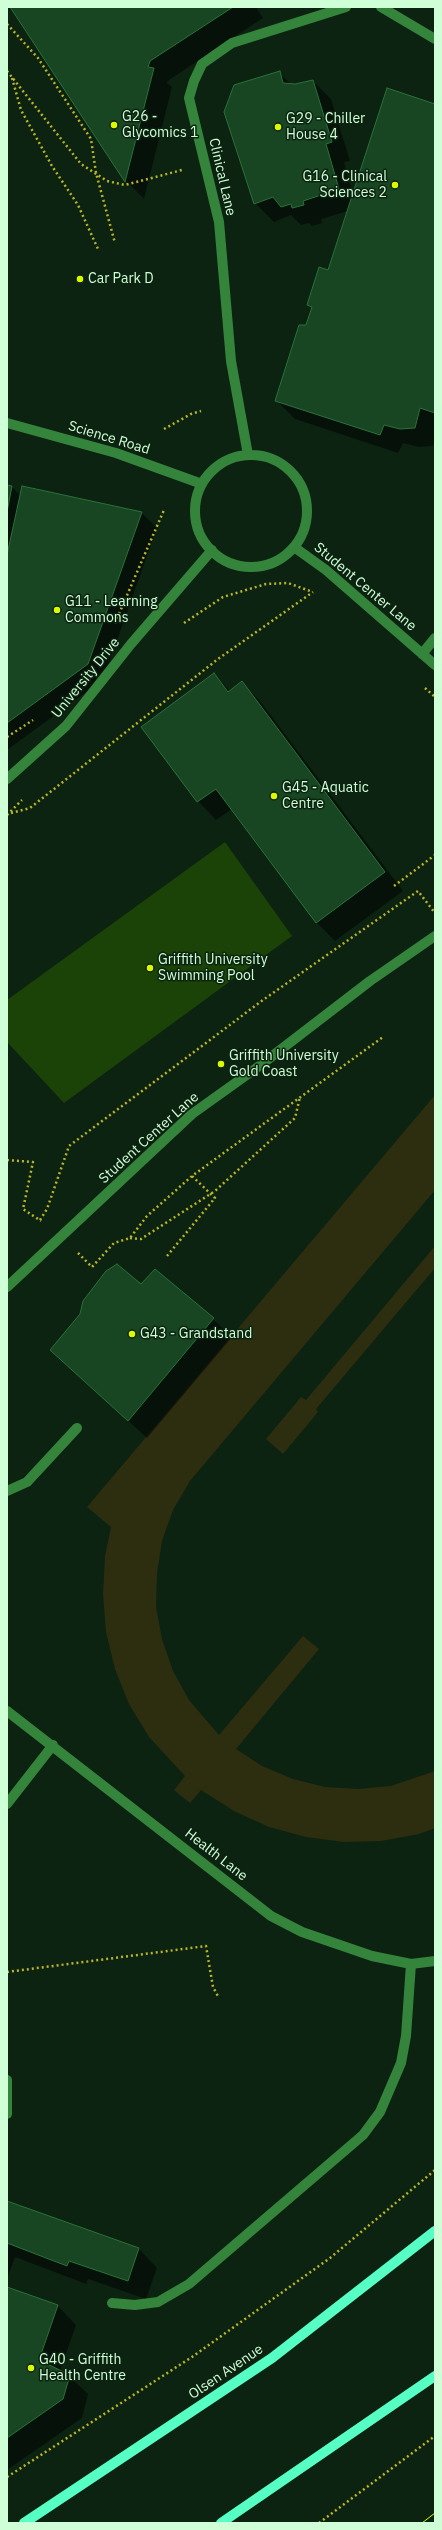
<!DOCTYPE html>
<html>
<head>
<meta charset="utf-8">
<style>
	body { margin:0 }
	#map { position:relative; width:442px; height:2530px; overflow:hidden; background:#0d2311; font-family:"IBM Plex Sans",sans-serif }
	canvas { display:block }
	.frame { position:absolute; inset:0; border:8px solid #cfffd6; pointer-events:none }
</style>
</head>
<body>
<div id="map">
<canvas width="442" height="2530"></canvas>
<div class="frame"></div>
</div>
<script>
const c = document.querySelector('canvas').getContext('2d');
c.lineJoin = 'round';
function fillPath(path, color) { c.fillStyle = color; c.fill(path, 'evenodd'); }
const poly = rows => new Path2D(rows.map(r => 'M' + r).join(''));
function strokePath(path, color, width, dash) { c.strokeStyle = color; c.lineWidth = width; c.lineCap = dash ? 'butt' : 'round'; c.setLineDash(dash || []); c.stroke(path); }
function write(font, color, halo, rows, align = 'center') {
  c.font = font + ' "IBM Plex Sans",sans-serif'; c.lineWidth = 3; c.setLineDash([]); c.textBaseline = 'middle'; c.strokeStyle = halo; c.fillStyle = color; for (const [text, x, y, turn = 0] of rows) {
    c.save(); c.translate(x, y); c.rotate((+turn || 0) * Math.PI / 180); c.textAlign = isNaN(turn) ? turn : align; if (halo) c.strokeText(text, 0, 0); c.fillText(text, 0, 0); c.restore();
  }
}
fillPath(poly([
	[435,1095,435,1190,190,1481,173,1510,162,1541,157,1573,156,1607,162,1639,173,1671,189,1700,219,1735,303,1636,319,1649,236,1749,262,1766,293,1779,325,1787,358,1789,391,1786,435,1771,435,1828,419,1834,381,1841,343,1842,306,1837,269,1827,234,1811,201,1790,190,1803,174,1790,185,1776,149,1737,129,1704,115,1669,106,1632,103,1594,105,1556,111,1527,87,1507],
	[435,1246,435,1268,316,1409,318,1412,283,1454,266,1439,301,1397,306,1400]
]), '#2d2d0f');
fillPath(poly([
	[225,842,292,936,64,1103,7,1042,7,1000]
]), '#1b4207');
fillPath(poly([
	[12,7,256,7,263,18,169,80,167,83,172,87,144,199,126,181],
	[279,73,292,85,313,81,331,99,350,161,344,162,353,195,435,105,435,439,433,446,419,447,403,443,398,453,295,419,276,400,307,326,313,309,308,304,328,271,348,211,321,219,322,223,312,226,309,223,301,225,291,215,274,222,255,203],
	[7,486,12,487,21,496,142,513,157,528,103,680,7,750],
	[214,674,230,691,242,682,260,701,403,891,335,941,316,922,232,809,216,820,198,801],
	[141,1285,213,1319,232,1337,147,1438,51,1350],
	[7,2202,139,2249,157,2268,146,2299,88,2279,86,2284,15,2257,7,2279],
	[7,2288,58,2306,76,2325,60,2371,69,2376,88,2394,82,2418,7,2470]
]), '#0007');
const building = poly([
	[10,7,233,7,150,61,148,67,154,68,125,182,10,7],
	[280,71,283,83,295,84,313,80,332,142,326,144,339,189,303,201,304,205,292,208,291,204,281,207,273,197,254,204,224,112,234,85,280,71],
	[387,88,435,104,435,413,420,408,415,428,400,429,384,425,380,435,275,401,299,325,306,325,312,307,307,305,319,267,328,270,387,88],
	[7,485,12,486,7,512,7,485],
	[22,486,142,512,88,664,7,723,7,555,22,486],
	[214,673,228,692,242,681,385,872,316,923,216,789,197,802,141,727,214,673],
	[117,1264,141,1284,155,1269,214,1318,128,1421,50,1350,80,1314,83,1301,106,1271,117,1264],
	[7,2201,139,2248,128,2281,69,2261,67,2266,7,2243,7,2201],
	[7,2287,58,2305,39,2360,70,2375,63,2399,7,2438,7,2287]
]);
fillPath(building, '#184522');
strokePath(building, '#297239', 1);
strokePath(poly([
	[7,24,38,58,91,139,96,173,115,243],
	[7,71,81,164,107,181,125,185,182,170],
	[12,78,21,110,52,166,78,205,98,249],
	[164,429,191,414,201,411],
	[115,623,164,510],
	[184,623,223,597,266,584,288,583,310,591],
	[425,688,435,697],
	[7,737,33,720],
	[11,813,30,808,218,659,313,592],
	[7,815,22,800],
	[394,886,435,855],
	[7,1160,33,1162,23,1209,41,1221],
	[40,1220,47,1209,69,1146,263,1000,418,891,435,913],
	[130,1238,141,1239,215,1191,295,1118,300,1097],
	[78,1253,92,1267,114,1243,130,1238,147,1216,192,1176,383,1037],
	[167,1256,215,1198,192,1176],
	[7,1972,206,1946,213,1987,219,1998],
	[7,2477,192,2357,330,2258,435,2170],
	[319,2523,435,2436]
]), '#bab528', 2.5, [2, 3]);
strokePath(poly([
	[381,7,435,39],
	[7,423,116,453,202,484],
	[248,455,231,361,219,222,189,98,194,81,202,64,232,43,346,7],
	'195 511a56 56 0 1 1 112 0a56 56 0 1 1-112 0Z',
	[294,547,326,570,435,665],
	[422,654,435,638],
	[7,779,66,726,131,644,212,550],
	[7,1287,192,1114,262,1064,370,981,435,936],
	[7,1491,27,1482,77,1428],
	[7,1711,271,1916,302,1932,372,1956,411,1964,435,1961],
	[7,1804,53,1745],
	[7,2080,7,2114],
	[112,2303,135,2305,158,2302,189,2284,363,2135,380,2112,401,2063,406,2036,411,1964]
]), '#35843b', 10);
strokePath(poly([
	[24,2523,272,2358,435,2231],
	[221,2523,435,2376]
]), '#56ffc4', 10);
strokePath(poly([
	[422,2523,435,2513]
]), '#dafa00', 1);
for (const [x, y, r, color] of [
	[114,125,4,"#dafa00"],
	[278,127,4,"#dafa00"],
	[395,185,4,"#dafa00"],
	[80,279,4,"#dafa00"],
	[57,610,4,"#dafa00"],
	[274,796,4,"#dafa00"],
	[150,968,4,"#dafa00"],
	[221,1064,4,"#dafa00"],
	[132,1334,4,"#dafa00"],
	[31,2368,4,"#dafa00"]
]) { const dot = new Path2D(); dot.arc(x, y, r, 0, 2 * Math.PI); c.fillStyle = color; c.fill(dot); strokePath(dot, '#0d2311', 1.5); }
write('14px', '#cfffd6', '#0d2311', [
	["G26 -",122,117],
	["Glycomics 1",122,133],
	["G29 - Chiller",286,119],
	["House 4",286,135],
	["G16 - Clinical",387,177,"right"],
	["Sciences 2",387,193,"right"],
	["Car Park D",88,279],
	["G11 - Learning",65,602],
	["Commons",65,618],
	["G45 - Aquatic",282,788],
	["Centre",282,804],
	["Griffith University",158,960],
	["Swimming Pool",158,976],
	["Griffith University",229,1056],
	["Gold Coast",229,1072],
	["G43 - Grandstand",140,1334],
	["G40 - Griffith",39,2360],
	["Health Centre",39,2376]
], 'left');
write('14px', '#cfffd6', '#0d2311', [
	["Clinical Lane",222,177,77],
	["Science Road",109,438,17],
	["Student Center Lane",365,587,40],
	["University Drive",86,678,-51],
	["Student Center Lane",149,1138,-42],
	["Health Lane",216,1855,38],
	["Olsen Avenue",226,2372,-34]
]);
</script>
</body>
</html>
